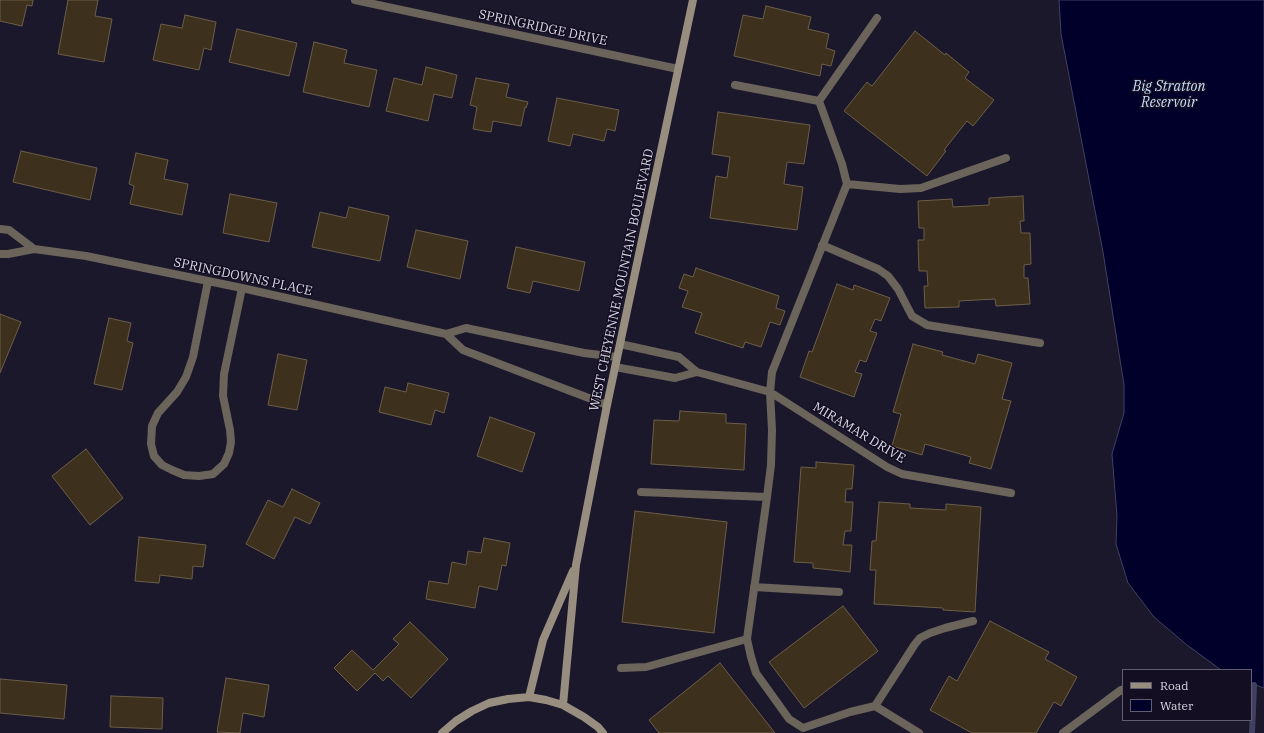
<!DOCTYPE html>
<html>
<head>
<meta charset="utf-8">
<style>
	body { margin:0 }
	#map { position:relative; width:1264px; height:733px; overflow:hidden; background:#1c182b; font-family:"IBM Plex Serif",serif }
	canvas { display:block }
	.legend { position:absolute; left:1122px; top:669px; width:130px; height:52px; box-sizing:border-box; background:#130e21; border:1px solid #625e6f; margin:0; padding:5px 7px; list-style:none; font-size:12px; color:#d8d6e3 }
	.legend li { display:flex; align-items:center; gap:8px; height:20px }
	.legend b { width:20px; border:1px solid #625e6f }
</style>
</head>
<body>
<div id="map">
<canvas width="1264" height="733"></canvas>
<ul class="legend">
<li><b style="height:5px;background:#988e7f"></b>Road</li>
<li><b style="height:11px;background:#00002a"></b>Water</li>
</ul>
</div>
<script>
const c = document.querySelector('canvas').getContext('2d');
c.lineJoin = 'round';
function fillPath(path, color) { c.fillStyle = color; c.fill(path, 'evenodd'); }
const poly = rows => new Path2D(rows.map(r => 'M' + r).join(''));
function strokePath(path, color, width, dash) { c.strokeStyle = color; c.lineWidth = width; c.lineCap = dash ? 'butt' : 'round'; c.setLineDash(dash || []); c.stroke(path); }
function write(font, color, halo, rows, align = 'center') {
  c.font = font + ' "IBM Plex Serif",serif'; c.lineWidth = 3; c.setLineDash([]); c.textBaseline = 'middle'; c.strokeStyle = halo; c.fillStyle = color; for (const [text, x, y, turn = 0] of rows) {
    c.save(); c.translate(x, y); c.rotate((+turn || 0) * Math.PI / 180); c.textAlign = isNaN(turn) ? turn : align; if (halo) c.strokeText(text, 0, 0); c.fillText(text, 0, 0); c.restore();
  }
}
const water = poly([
	[1059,0,1264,0,1264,688,1251,683,1251,670,1221,670,1187,645,1154,617,1128,583,1116,544,1117,516,1112,454,1124,413,1124,385,1103,252,1061,34,1059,0]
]);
fillPath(water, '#00002a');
strokePath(water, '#414062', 1);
strokePath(poly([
	[1252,733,1254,685]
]), '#414062', 6);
const building = poly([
	[0,0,33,0,32,6,27,5,22,26,0,21,0,0],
	[68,0,98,0,95,16,112,19,104,62,58,54,68,0],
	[766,6,811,17,808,29,829,34,826,48,835,51,831,66,822,64,820,76,734,56,743,15,763,19,766,6],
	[185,15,216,22,211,50,204,48,199,70,153,60,161,24,182,28,185,15],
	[237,29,297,43,289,76,229,62,237,29],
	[915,31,945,55,946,53,969,72,965,78,994,100,973,126,967,121,944,150,946,151,927,176,844,111,867,82,872,86,915,31],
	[314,42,347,50,344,63,377,70,369,107,303,92,314,42],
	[426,67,457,75,452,98,434,94,428,121,386,111,394,78,422,85,426,67],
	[476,78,509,84,506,97,528,102,526,108,525,107,521,126,493,121,491,132,473,129,477,107,470,105,476,78],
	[557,98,619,110,615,131,607,129,604,141,573,134,570,146,548,141,557,98],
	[718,112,810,125,804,164,787,162,784,184,803,187,797,230,710,218,716,176,727,178,730,157,712,154,718,112],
	[21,151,97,168,90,200,13,182,21,151],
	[136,153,168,160,164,179,188,184,182,215,130,204,134,186,129,184,136,153],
	[230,194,277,203,269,242,223,233,230,194],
	[1023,196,1024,221,1020,221,1021,233,1030,233,1031,264,1024,265,1024,278,1028,278,1030,304,996,306,995,299,959,301,959,307,925,308,924,286,928,286,927,271,919,271,918,240,924,240,924,228,919,228,918,201,952,199,953,207,989,205,989,198,1023,196],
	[349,207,389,216,380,261,312,247,320,212,346,218,349,207],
	[416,230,468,241,460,279,407,267,416,230],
	[516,247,585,262,579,291,533,281,530,293,507,288,516,247],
	[696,268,779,296,776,308,785,311,780,325,770,322,761,347,745,342,743,348,695,333,702,313,682,307,688,291,679,288,684,274,693,277,696,268],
	[837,284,853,290,854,285,890,298,881,321,875,319,870,331,877,333,866,362,860,360,855,372,862,374,854,397,800,377,809,351,812,352,837,284],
	[0,314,21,322,0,373,0,314],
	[109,318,131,323,127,341,133,343,122,390,94,384,109,318],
	[913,344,943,352,942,355,975,364,978,354,1012,363,1002,399,1011,401,991,469,969,463,971,457,925,444,922,455,892,446,901,414,893,412,913,344],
	[278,354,307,360,297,410,268,405,278,354],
	[408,383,449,393,444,413,435,410,431,425,379,412,385,387,406,392,408,383],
	[680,411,726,414,726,423,746,424,744,470,651,464,654,420,679,421,680,411],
	[490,417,535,433,522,472,477,456,490,417],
	[86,449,123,498,90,525,52,476,86,449],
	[816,462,854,465,852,489,846,489,845,502,853,502,851,531,845,531,843,545,852,545,850,572,813,568,813,563,794,562,801,467,816,468,816,462],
	[292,489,320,503,310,524,295,517,274,559,246,544,268,500,283,507,292,489],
	[879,502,910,504,910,508,946,510,946,504,981,507,975,612,943,610,943,608,874,604,876,570,870,570,872,541,876,541,879,502],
	[635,511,727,522,714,633,622,622,635,511],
	[139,537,206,545,203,567,193,566,192,579,160,575,159,583,135,581,139,537],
	[484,538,510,543,506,566,502,565,497,590,479,586,475,608,426,599,429,581,448,584,452,562,466,565,468,551,481,553,484,538],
	[843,606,878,651,804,708,769,662,843,606],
	[990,621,1049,652,1045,659,1077,677,1061,706,1054,702,1036,733,972,733,930,710,949,676,957,681,990,621],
	[410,622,448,659,411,698,388,676,383,681,375,673,357,691,334,668,352,650,373,670,399,644,393,639,410,622],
	[720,663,775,733,659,733,649,720,720,663],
	[226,678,269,685,264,717,243,713,240,733,217,732,226,678],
	[0,679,67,685,64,719,0,713,0,679],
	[111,696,163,698,162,729,110,727,111,696]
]);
fillPath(building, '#3d301c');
strokePath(building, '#6c5e49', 1);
strokePath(poly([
	[355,0,678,69],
	[735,85,819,101,842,164,847,184,772,372,770,392,772,430,771,465,767,497,747,639,751,657,756,673,789,719,803,728,850,712,875,706,919,733],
	[819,101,877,18],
	[847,184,900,189,921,188,1006,158],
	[0,229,9,230,34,249],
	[822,245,878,269,888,276,898,289,912,316,927,325,1040,343],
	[0,254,8,254,34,249,86,256,242,288,446,334,463,350,607,405],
	[208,281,193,357,186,377,177,392,158,413,152,426,151,444,154,456,162,465,172,470,184,475,199,476,213,474,224,464,229,453,231,442,230,430,223,396,224,374,242,288],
	[446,334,466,328,584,353,617,357],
	[620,344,679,357,697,372,770,392,887,467,902,474,1011,493],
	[615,367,675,378,697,372],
	[641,492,767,497],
	[754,587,839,592],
	[621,668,646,667,747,639],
	[875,706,915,644,920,638,930,633,945,628,973,621],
	[1063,733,1121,690]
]), '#6a645b', 8);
strokePath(poly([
	[529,697,543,640,573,571],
	[563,705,576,565,607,405,693,0],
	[442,733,456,721,472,711,489,703,508,699,529,697,546,700,563,705,584,717,598,727,603,733]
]), '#988e7f', 8);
write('13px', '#d8d6e3', '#130e21', [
	["SPRINGRIDGE DRIVE",543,28,12],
	["SPRINGDOWNS PLACE",243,277,12],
	["WEST CHEYENNE MOUNTAIN BOULEVARD",622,280,-78],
	["MIRAMAR DRIVE",859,433,31]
]);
write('italic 14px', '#c7ddfd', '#130e21', [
	["Big Stratton",1169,87],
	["Reservoir",1169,103]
]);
</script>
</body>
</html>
